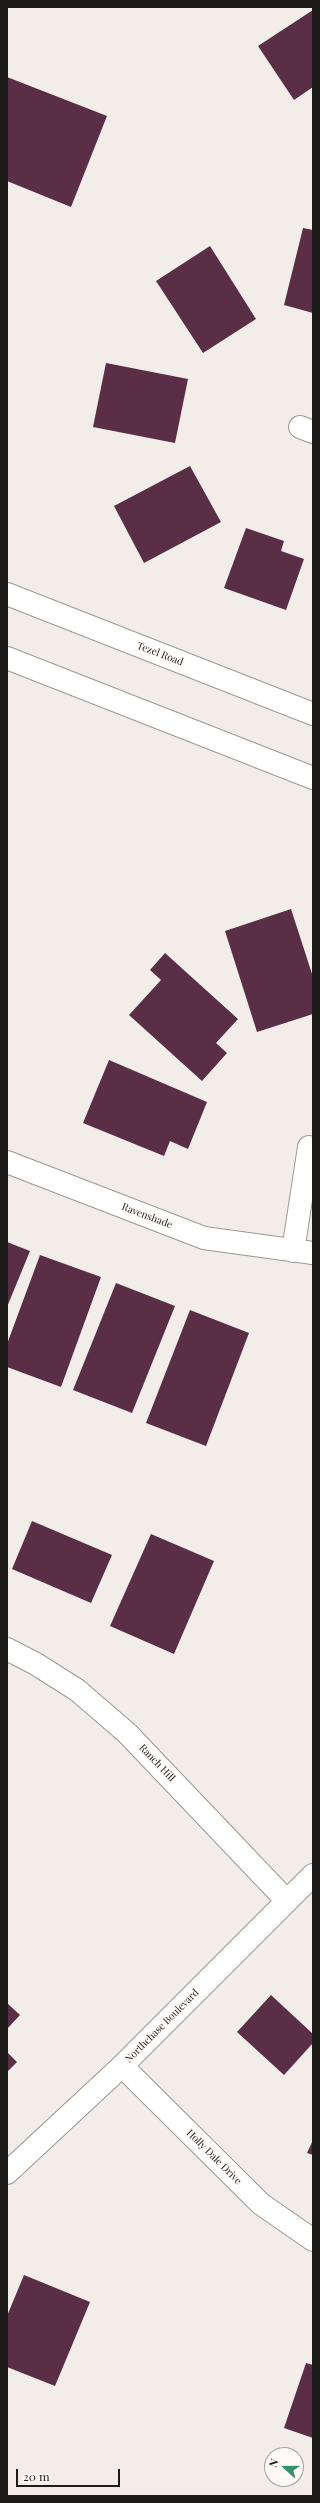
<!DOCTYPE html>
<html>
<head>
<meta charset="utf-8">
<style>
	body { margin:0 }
	#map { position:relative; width:320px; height:2503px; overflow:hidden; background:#f2ede9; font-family:"Playfair Display",serif }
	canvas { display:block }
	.frame { position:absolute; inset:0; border:8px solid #1c1b19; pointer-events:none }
	.north { position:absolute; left:264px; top:2447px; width:40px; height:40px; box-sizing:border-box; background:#fffaf7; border:1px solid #a4a19e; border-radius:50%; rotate:291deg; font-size:11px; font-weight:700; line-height:16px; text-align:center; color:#1c1b19 }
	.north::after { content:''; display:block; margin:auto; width:14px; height:18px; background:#31916b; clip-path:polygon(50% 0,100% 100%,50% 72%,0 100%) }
	.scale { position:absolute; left:16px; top:2469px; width:104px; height:18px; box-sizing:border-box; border:2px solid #1c1b19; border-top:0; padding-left:5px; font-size:12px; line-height:14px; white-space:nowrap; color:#1c1b19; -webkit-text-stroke:3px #fffaf7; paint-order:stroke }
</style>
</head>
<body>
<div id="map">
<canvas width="320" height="2503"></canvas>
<div class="frame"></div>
<div class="north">N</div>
<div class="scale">20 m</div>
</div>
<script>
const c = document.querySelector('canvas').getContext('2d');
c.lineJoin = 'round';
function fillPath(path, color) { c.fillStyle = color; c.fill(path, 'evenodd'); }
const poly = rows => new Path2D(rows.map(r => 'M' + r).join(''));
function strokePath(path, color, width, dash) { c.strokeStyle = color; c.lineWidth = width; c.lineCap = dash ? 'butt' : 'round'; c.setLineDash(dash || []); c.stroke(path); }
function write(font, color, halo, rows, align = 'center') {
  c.font = font + ' "Playfair Display",serif'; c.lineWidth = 4; c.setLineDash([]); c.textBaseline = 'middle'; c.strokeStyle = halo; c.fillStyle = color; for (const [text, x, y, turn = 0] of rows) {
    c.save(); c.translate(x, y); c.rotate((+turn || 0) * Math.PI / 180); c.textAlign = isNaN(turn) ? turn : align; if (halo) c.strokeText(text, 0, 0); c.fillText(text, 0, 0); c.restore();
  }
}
fillPath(poly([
	[313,10,313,87,294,100,258,46],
	[7,77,107,116,71,207,7,181],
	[303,228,313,230,313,313,284,305],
	[210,246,256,319,203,353,156,281],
	[106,363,188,379,175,443,93,427],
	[190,466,221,522,144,563,114,506],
	[246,528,284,541,281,551,304,559,286,610,224,588],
	[291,909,313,977,313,1014,257,1032,225,931],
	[165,953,238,1019,216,1043,227,1053,202,1081,129,1015,161,980,150,970],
	[109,1060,207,1102,188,1149,170,1141,164,1156,83,1123],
	[7,1242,30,1251,7,1307],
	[40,1255,101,1277,61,1387,7,1367,7,1344],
	[116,1283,175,1306,132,1413,73,1390],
	[190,1310,249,1333,206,1446,146,1423],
	[32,1521,112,1555,91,1603,12,1569],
	[151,1534,214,1561,174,1654,110,1626],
	[271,1995,313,2034,313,2043,284,2075,237,2032],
	[7,2003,20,2015,7,2029],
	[7,2052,17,2062,7,2072],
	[313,2140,313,2155,307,2153],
	[24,2275,90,2302,55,2386,7,2367,7,2316],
	[306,2363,313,2365,313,2438,284,2428]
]), '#5a2f46');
const minor = poly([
	[300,427,313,432],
	[7,1162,204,1238,313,1253],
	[293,1251,309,1147],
	[7,1649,36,1664,77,1690,127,1733,287,1901],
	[122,2066,261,2204,313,2240],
	[7,2173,122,2066,313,1875]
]);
const major = poly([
	[7,594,313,714],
	[7,658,313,778]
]);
strokePath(minor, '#9c9895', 24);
strokePath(major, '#9c9895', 24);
strokePath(minor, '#fff', 22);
strokePath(major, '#fff', 22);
write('10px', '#1c1b19', '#fffaf7', [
	["Tezel Road",160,654,21],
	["Ravenshade",147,1216,21],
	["Ranch Hill",157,1763,46],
	["Northchase Boulevard",162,2026,-45],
	["Holly Dale Drive",214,2157,45]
]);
</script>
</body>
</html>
